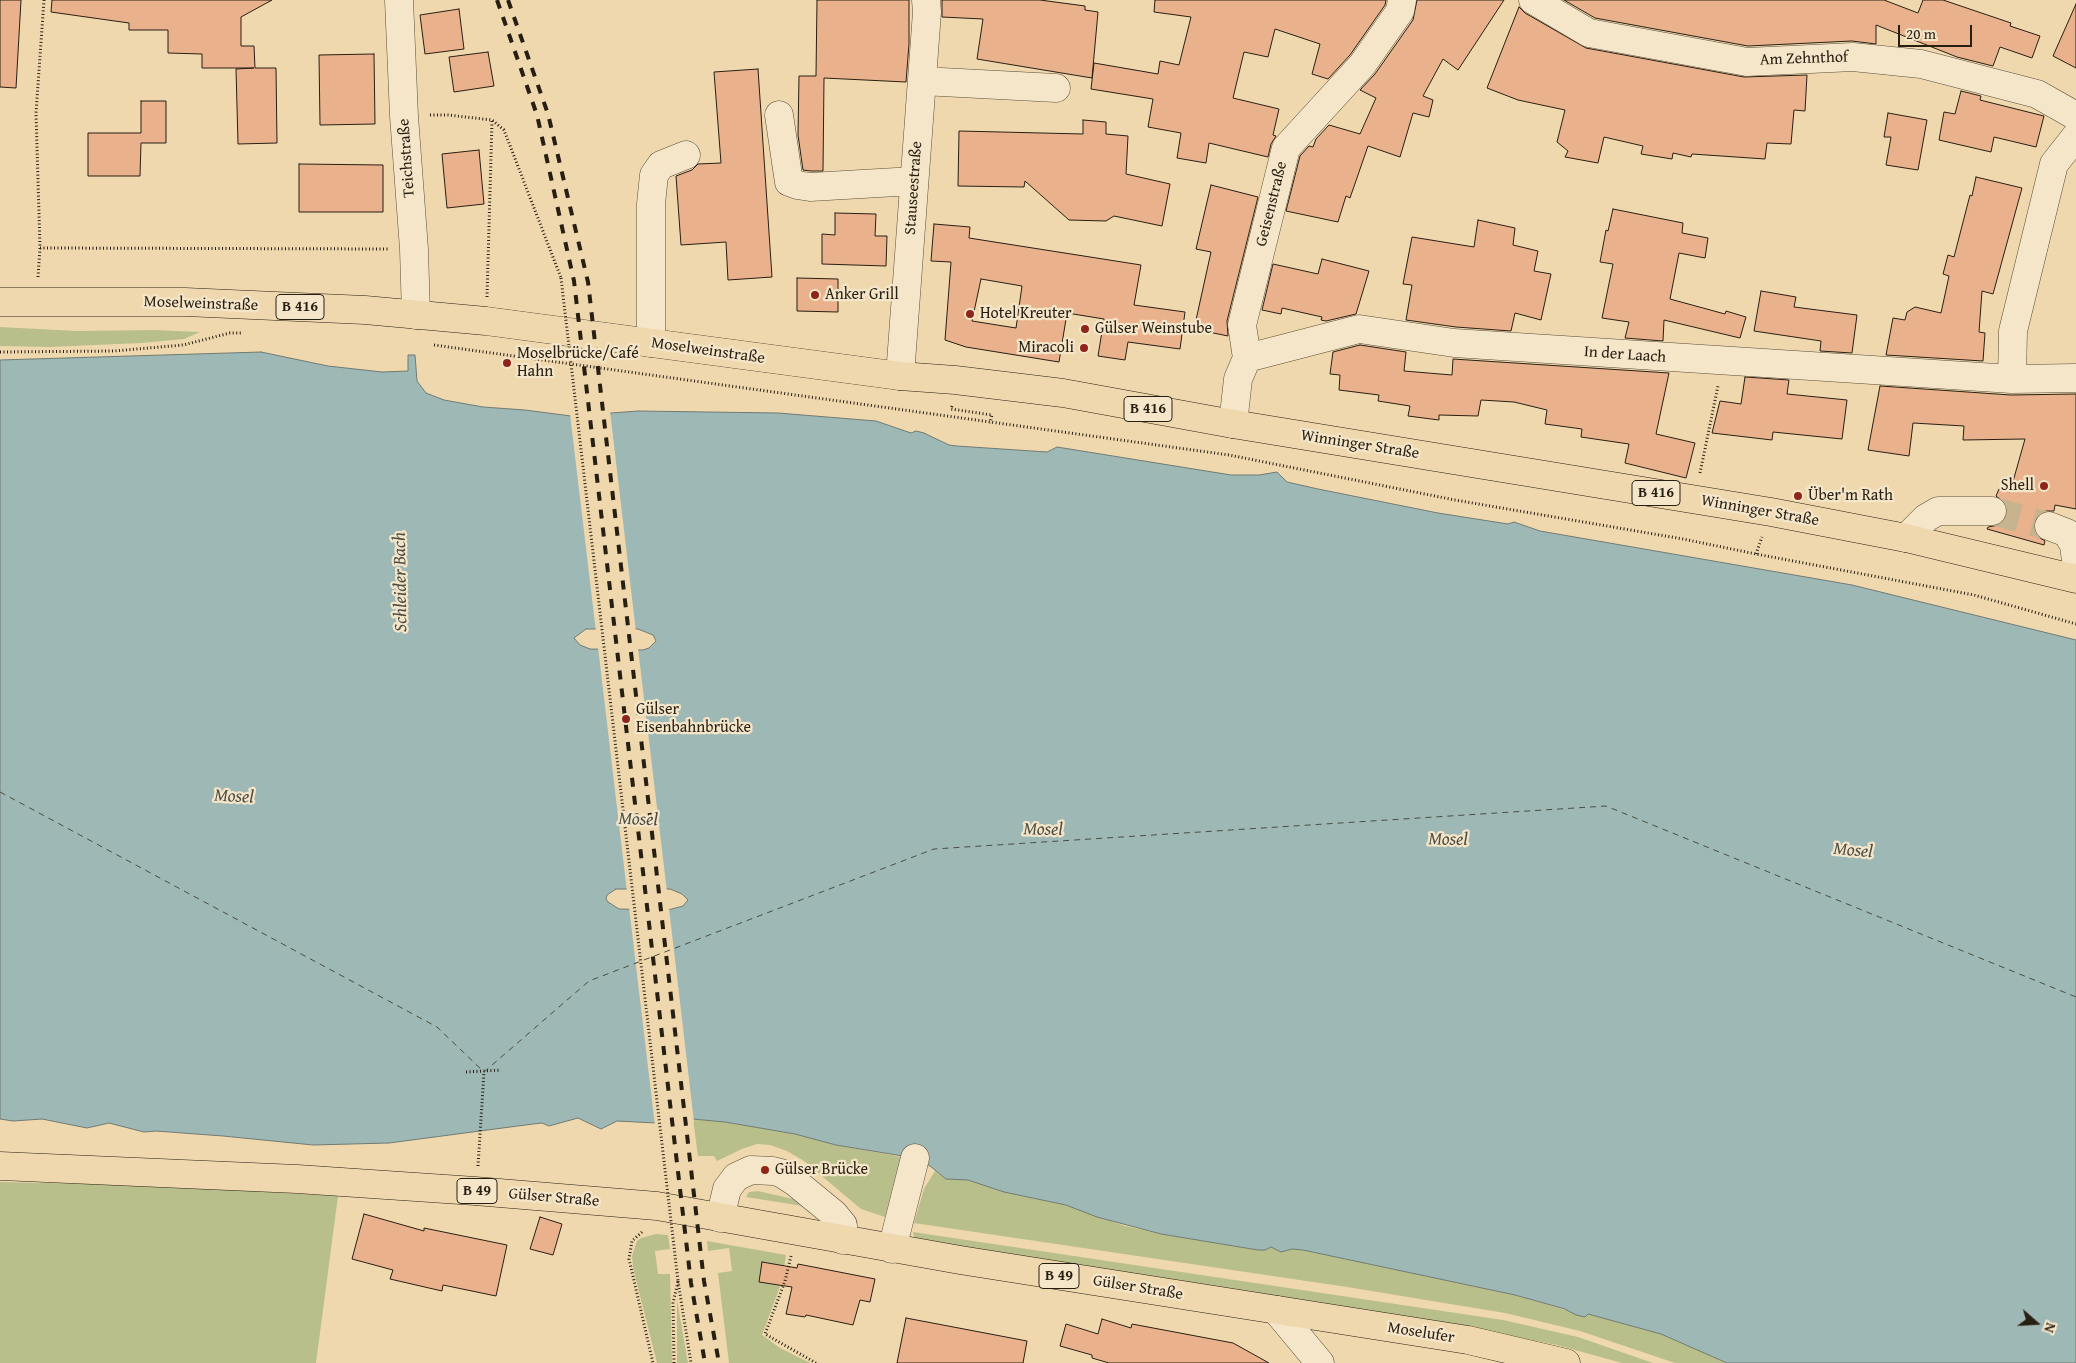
<!DOCTYPE html>
<html>
<head>
<meta charset="utf-8">
<style>
	body { margin:0 }
	#map { position:relative; width:2076px; height:1363px; overflow:hidden; background:#f0d8ae; font-family:"Gentium Book Plus",serif }
	canvas { display:block }
	.north { position:absolute; left:2011px; top:1298px; width:50px; height:50px; -webkit-text-stroke:4px #f5e6ca; paint-order:stroke; rotate:109deg; font-size:14px; font-weight:700; line-height:20px; text-align:center; color:#281f13 }
	.north::after { content:''; display:block; margin:auto; width:18px; height:22px; background:#281f13; clip-path:polygon(50% 0,100% 100%,50% 72%,0 100%) }
	.scale { position:absolute; left:1898px; top:25px; width:74px; height:22px; box-sizing:border-box; border:2px solid #281f13; border-top:0; padding-left:6px; font-size:15px; line-height:18px; white-space:nowrap; color:#281f13; -webkit-text-stroke:4px #f5e6ca; paint-order:stroke }
</style>
</head>
<body>
<div id="map">
<canvas width="2076" height="1363"></canvas>
<div class="north">N</div>
<div class="scale">20 m</div>
</div>
<script>
const c = document.querySelector('canvas').getContext('2d');
c.lineJoin = 'round';
function fillPath(path, color) { c.fillStyle = color; c.fill(path, 'evenodd'); }
const poly = rows => new Path2D(rows.map(r => 'M' + r).join(''));
function strokePath(path, color, width, dash) { c.strokeStyle = color; c.lineWidth = width; c.lineCap = dash ? 'butt' : 'round'; c.setLineDash(dash || []); c.stroke(path); }
function write(font, color, halo, rows, align = 'center') {
  c.font = font + ' "Gentium Book Plus",serif'; c.lineWidth = 4.5; c.setLineDash([]); c.textBaseline = 'middle'; c.strokeStyle = halo; c.fillStyle = color; for (const [text, x, y, turn = 0] of rows) {
    c.save(); c.translate(x, y); c.rotate((+turn || 0) * Math.PI / 180); c.textAlign = isNaN(turn) ? turn : align; if (halo) c.strokeText(text, 0, 0); c.fillText(text, 0, 0); c.restore();
  }
}
fillPath(poly([
	[0,327,77,331,154,330,200,332,184,339,141,343,50,347,0,346],
	[693,1119,725,1122,795,1134,836,1145,902,1157,897,1171,885,1217,861,1209,804,1161,787,1151,770,1145,757,1144,742,1149,717,1161,714,1156,698,1156],
	[935,1171,946,1179,969,1180,1004,1192,1066,1205,1125,1226,1161,1234,1258,1250,1265,1250,1271,1247,1283,1251,1292,1249,1303,1250,1515,1295,1586,1316,1588,1314,1661,1334,1727,1363,1675,1363,1580,1331,1505,1313,1347,1287,914,1223,924,1189],
	[0,1182,147,1185,338,1196,316,1363,0,1363],
	[758,1191,793,1199,803,1206,746,1197,749,1192],
	[913,1232,1503,1320,1578,1337,1653,1363,1622,1363,1557,1345,1463,1327,915,1240],
	[656,1234,668,1235,670,1249,655,1251,658,1274,670,1274,672,1363,657,1363,633,1268,632,1256,637,1241,641,1238],
	[707,1241,786,1255,782,1281,762,1335,780,1348,810,1363,729,1363,718,1273,732,1271,729,1248,708,1251],
	[677,1300,688,1363,677,1363]
]), '#b9bf8a');
const water = poly([
	[261,352,328,366,382,372,408,371,408,355,415,355,417,381,426,393,444,400,483,407,525,410,571,416,638,411,778,413,876,421,911,433,916,431,924,433,949,445,957,446,1047,452,1057,447,1231,475,1259,475,1277,472,1287,482,1318,489,1438,513,1508,524,1514,522,1540,531,1852,585,2076,640,2076,1363,1727,1363,1661,1334,1588,1314,1585,1317,1576,1315,1565,1309,1515,1295,1303,1250,1292,1249,1281,1252,1271,1247,1265,1250,1258,1250,1161,1234,1097,1217,1066,1205,1004,1192,968,1180,946,1179,930,1166,915,1158,836,1145,795,1134,725,1122,693,1119,656,1123,617,1121,601,1129,578,1118,549,1126,542,1123,533,1124,389,1143,313,1145,223,1136,156,1131,144,1132,109,1123,87,1128,42,1119,13,1121,0,1119,0,360,261,352],
	[586,629,638,629,653,635,656,641,649,648,643,650,590,649,580,645,574,638,586,629],
	[616,889,670,889,682,894,688,900,683,906,668,910,619,909,608,902,606,899,607,895,616,889]
]);
fillPath(water, '#9eb8b5');
strokePath(water, '#6f7b74', 1);
fillPath(poly([
	[610,411,636,632,596,632,570,414],
	[598,647,638,648,667,892,627,892],
	[629,907,669,908,694,1122,655,1126]
]), '#f0d8ae');
strokePath(poly([
	[0,792,437,1027,484,1072,589,981,934,849,1606,806,2076,997]
]), '#4b4d44', 1, [6, 5]);
const building = poly([
	[0,0,21,0,16,88,0,87,0,0],
	[52,0,272,0,241,17,241,46,254,46,255,68,276,68,277,143,238,144,236,69,254,68,202,68,202,54,168,53,168,30,129,30,129,23,51,12,52,0],
	[817,0,909,0,909,44,906,82,824,78,823,171,811,171,803,170,798,135,799,76,816,76,817,0],
	[942,0,1040,0,1085,6,1085,10,1098,12,1092,78,977,59,983,19,942,17,942,0],
	[1155,0,1386,0,1385,5,1350,55,1328,79,1312,74,1320,44,1275,29,1268,57,1244,52,1233,98,1279,109,1273,135,1276,136,1271,144,1268,157,1209,143,1206,163,1177,158,1181,133,1148,127,1153,99,1091,89,1094,63,1158,74,1160,61,1179,65,1191,17,1154,12,1155,0],
	[1417,0,1504,0,1458,70,1443,59,1423,96,1433,100,1429,117,1413,113,1400,157,1368,146,1350,198,1346,196,1338,222,1286,211,1300,156,1309,146,1313,147,1316,139,1329,125,1360,134,1376,98,1360,90,1375,74,1413,20,1417,0],
	[1564,0,1884,0,1918,13,1923,0,1943,0,2011,23,2010,26,2040,36,2032,58,2000,47,1993,66,1957,57,1876,25,1876,44,1852,41,1748,46,1595,18,1564,0],
	[2076,4,2076,68,2053,56,2076,4],
	[1519,7,1525,13,1586,48,1744,77,1807,75,1805,111,1794,110,1791,144,1767,143,1765,159,1692,154,1691,157,1673,153,1672,159,1641,154,1643,146,1604,137,1598,163,1565,157,1568,151,1557,142,1565,110,1518,100,1487,88,1519,7],
	[459,9,464,49,425,54,420,15,459,9],
	[488,52,494,86,454,92,449,57,488,52],
	[374,54,375,124,320,125,319,55,374,54],
	[758,69,772,277,728,280,726,242,681,245,676,176,692,170,698,164,721,163,714,72,758,69],
	[1961,91,1981,96,1980,100,2044,116,2036,147,1994,137,1991,152,1939,140,1944,112,1955,114,1961,91],
	[141,101,166,101,166,143,141,143,140,176,88,176,88,133,141,133,141,101],
	[1888,113,1927,120,1918,170,1886,165,1891,137,1884,137,1888,113],
	[1083,120,1106,122,1106,134,1128,136,1126,174,1170,184,1162,226,1114,216,1106,221,1069,220,1025,181,1024,187,958,186,959,131,1083,134,1083,120],
	[479,150,484,204,447,208,442,154,479,150],
	[299,164,383,165,383,212,299,212,299,164],
	[1976,177,2022,188,1993,294,1982,291,1979,332,1985,333,1983,361,1886,355,1893,318,1905,320,1907,312,1915,307,1941,313,1949,276,1943,274,1948,255,1954,257,1970,195,1972,196,1976,177],
	[1211,185,1258,197,1227,321,1228,336,1194,329,1211,252,1196,249,1211,185],
	[1613,209,1683,223,1682,233,1708,238,1705,258,1679,253,1670,299,1725,314,1726,311,1746,317,1740,338,1664,320,1663,341,1625,338,1629,322,1602,318,1613,264,1600,262,1606,230,1608,231,1613,209],
	[835,213,876,214,875,236,887,236,886,266,822,264,822,234,835,235,835,213],
	[1478,220,1515,228,1513,245,1538,251,1534,271,1551,274,1541,320,1515,313,1511,331,1456,327,1406,320,1412,285,1403,284,1412,237,1474,247,1478,220],
	[934,224,970,227,969,238,1141,265,1134,305,1185,312,1180,349,1128,342,1125,360,1098,356,1104,319,1067,313,1059,362,966,347,945,340,951,262,931,261,934,224],
	[981,279,1022,286,1016,328,972,321,981,279],
	[1322,259,1369,271,1356,314,1326,321,1321,320,1322,317,1282,308,1281,314,1262,310,1273,264,1318,274,1322,259],
	[797,278,838,279,838,312,797,311,797,278],
	[1761,291,1796,297,1794,307,1857,315,1852,353,1820,351,1821,341,1754,331,1761,291],
	[1360,345,1406,352,1404,371,1452,375,1453,359,1669,373,1656,434,1695,443,1686,478,1625,463,1629,444,1581,437,1582,429,1545,424,1547,410,1514,402,1481,400,1478,416,1439,415,1439,420,1408,416,1410,406,1378,401,1379,395,1339,390,1340,375,1330,374,1333,352,1360,345],
	[1745,377,1789,380,1787,394,1847,400,1842,439,1773,432,1772,440,1712,433,1720,401,1741,404,1745,377],
	[1880,386,2011,395,2076,394,2076,509,2055,505,2054,511,2046,511,2039,514,2035,520,2034,528,2037,536,2045,541,2044,545,1987,529,1988,527,1999,525,2006,518,2008,511,2006,504,1996,496,1999,489,2010,492,2025,439,1963,440,1964,426,1913,423,1909,456,1868,450,1880,386],
	[364,1214,424,1231,424,1228,507,1245,496,1296,443,1285,442,1291,390,1279,393,1270,352,1259,364,1214],
	[540,1217,562,1224,553,1255,530,1249,540,1217],
	[762,1262,797,1268,798,1264,875,1279,870,1302,860,1300,853,1325,806,1315,805,1317,786,1314,792,1287,759,1282,762,1262],
	[906,1318,1027,1341,1023,1363,897,1363,906,1318],
	[1102,1319,1131,1328,1132,1324,1233,1343,1269,1363,1109,1363,1092,1358,1092,1355,1060,1346,1066,1324,1098,1334,1102,1319]
]);
fillPath(building, '#e9b28c');
strokePath(building, '#281f13', 1);
strokePath(poly([
	[1992,511,2049,526]
]), '#c8b38f', 28, [28, 14]);
const minor = poly([
	[399,0,404,116,414,249,416,315],
	[1533,0,1589,33,1747,62,1853,57,1921,64,2037,94,2076,116],
	[922,81,1056,88],
	[779,115,789,182,797,185,810,187,914,181],
	[651,343,651,204,654,175,661,165,686,155],
	[1247,358,1242,325,1286,148,1362,65,1400,11,1402,0],
	[900,376,927,12,926,0],
	[2012,379,2013,331,2054,164,2076,136],
	[1233,424,1238,379,1247,358,1359,329,1454,343,2012,379,2076,378],
	[2049,526,2067,533,2074,545,2076,561],
	[1906,538,1926,518,1938,511,1992,511],
	[720,1218,727,1189,736,1177,751,1170,773,1171,781,1173,795,1182,834,1214,843,1225,843,1240],
	[892,1249,915,1158],
	[1276,1310,1320,1363]
]);
const major = poly([
	[0,302,185,302,365,310,486,321,900,376,955,380,1063,393,1233,424,1771,512,1906,538,2076,579],
	[0,1166,297,1179,475,1191,657,1206,960,1260,1468,1340,1566,1363]
]);
strokePath(minor, '#5a4d3a', 29);
strokePath(major, '#281f13', 29);
strokePath(poly([
	[430,115,448,115,492,120,504,130,561,278],
	[40,248,389,249],
	[38,277,40,248,36,113,44,0],
	[487,297,492,121],
	[434,345,1229,455,1455,500,1683,539,1756,554,1974,595,2076,624],
	[0,352,114,351,183,345,230,333,243,333],
	[952,406,951,409,992,415,990,423],
	[1700,473,1718,386],
	[1756,554,1762,537],
	[466,1072,501,1070],
	[478,1166,484,1072],
	[642,1232,632,1241,629,1259,653,1363],
	[791,1256,785,1281,765,1334,816,1363],
	[678,1281,691,1363],
	[674,1363,673,1303,678,1282]
]), '#281f13', 3, [1, 2.5]);
strokePath(minor, '#f5e6ca', 28);
strokePath(major, '#f0d8ae', 28);
strokePath(poly([
	[497,0,537,115,574,281,691,1283,705,1363],
	[508,0,548,114,588,282,704,1281,719,1363]
]), '#281f13', 4, [9, 9]);
strokePath(poly([
	[561,278,678,1281]
]), '#281f13', 3, [1, 2.5]);
for (const [x, y, r, color] of [
	[815,295,5,"#8f2418"],
	[970,314,5,"#8f2418"],
	[1085,329,5,"#8f2418"],
	[1084,348,5,"#8f2418"],
	[507,363,5,"#8f2418"],
	[2044,486,5,"#8f2418"],
	[1798,496,5,"#8f2418"],
	[626,719,5,"#8f2418"],
	[765,1170,5,"#8f2418"]
]) { const dot = new Path2D(); dot.arc(x, y, r, 0, 2 * Math.PI); c.fillStyle = color; c.fill(dot); strokePath(dot, '#f5e6ca', 2); }
for (const [x, y, w] of [
	[300,307,48],
	[1148,409,48],
	[1656,493,48],
	[477,1191,40],
	[1059,1276,40]
]) { const box = new Path2D(); box.roundRect(x - w / 2, y - 12.5, w, 25, 4); c.fillStyle = '#f5e6ca'; c.fill(box); strokePath(box, '#281f13', 1); }
write('bold 15px', '#281f13', null, [
	["B 416",300,307],
	["B 416",1148,409],
	["B 416",1656,493],
	["B 49",477,1191],
	["B 49",1059,1276]
]);
write('16px', '#281f13', '#f5e6ca', [
	["Am Zehnthof",1804,59,-2],
	["Teichstraße",407,158,-94],
	["Stauseestraße",914,188,-86],
	["Geisenstraße",1272,204,-76],
	["Moselweinstraße",201,304,2],
	["Moselweinstraße",708,351,8],
	["In der Laach",1625,355,4],
	["Winninger Straße",1360,445,9],
	["Winninger Straße",1760,511,10],
	["Gülser Straße",554,1198,5],
	["Gülser Straße",1138,1288,9],
	["Moselufer",1421,1333,9]
]);
write('16px', '#281f13', '#f5e6ca', [
	["Anker Grill",825,295],
	["Hotel Kreuter",980,314],
	["Gülser Weinstube",1095,329],
	["Miracoli",1074,348,"right"],
	["Moselbrücke/Café",517,354],
	["Hahn",517,372],
	["Shell",2034,486,"right"],
	["Über'm Rath",1808,496],
	["Gülser",636,710],
	["Eisenbahnbrücke",636,728],
	["Gülser Brücke",775,1170]
], 'left');
write('italic 18px', '#4b4d44', '#f5e6ca', [
	["Schleider Bach",401,582,-91],
	["Mosel",234,797,3],
	["Mosel",638,820,2],
	["Mosel",1043,830,1],
	["Mosel",1448,840,1],
	["Mosel",1853,851,5]
]);
</script>
</body>
</html>
